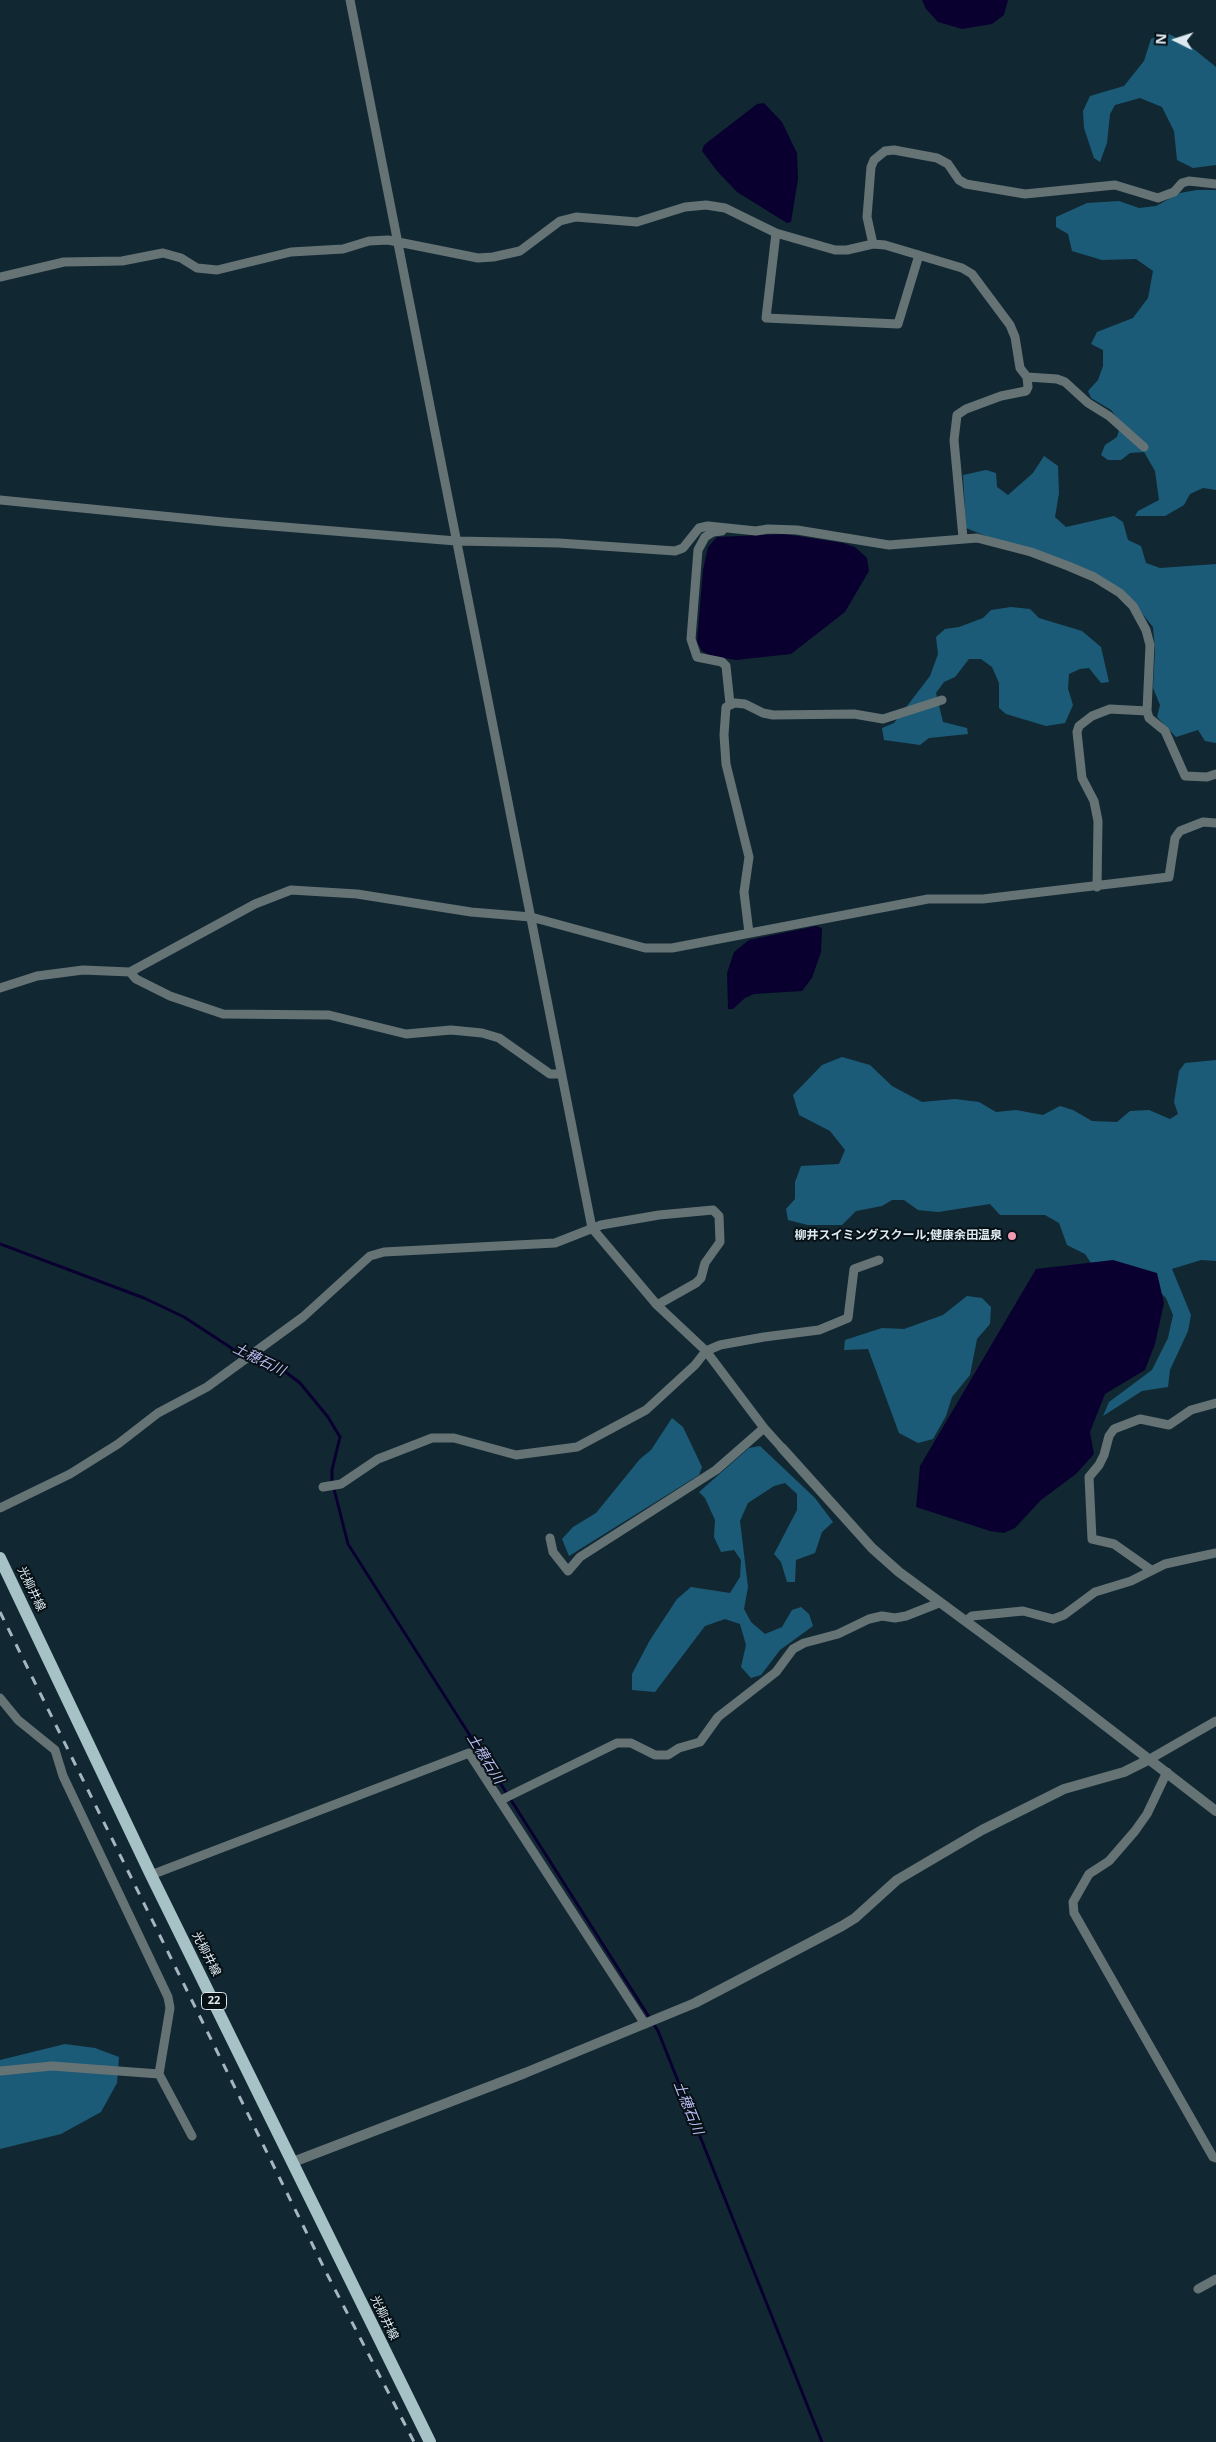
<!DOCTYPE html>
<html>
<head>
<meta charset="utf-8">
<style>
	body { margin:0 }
	#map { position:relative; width:1216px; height:2442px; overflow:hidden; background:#112833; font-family:"Open Sans",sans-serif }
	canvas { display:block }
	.north { position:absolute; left:1151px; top:15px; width:50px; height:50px; -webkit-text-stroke:4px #061015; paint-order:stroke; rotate:274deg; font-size:14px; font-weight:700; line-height:20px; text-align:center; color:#dce9f1 }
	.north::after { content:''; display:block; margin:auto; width:18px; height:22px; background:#dce9f1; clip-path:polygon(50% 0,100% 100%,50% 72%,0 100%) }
</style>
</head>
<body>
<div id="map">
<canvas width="1216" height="2442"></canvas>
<div class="north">N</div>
</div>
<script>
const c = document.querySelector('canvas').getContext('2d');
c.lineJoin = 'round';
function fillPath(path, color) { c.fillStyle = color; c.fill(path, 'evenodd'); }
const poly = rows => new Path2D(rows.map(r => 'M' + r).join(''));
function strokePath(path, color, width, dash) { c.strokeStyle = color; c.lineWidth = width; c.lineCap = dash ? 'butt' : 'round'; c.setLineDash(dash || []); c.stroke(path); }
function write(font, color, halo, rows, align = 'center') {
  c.font = font + ' "Open Sans","Noto Sans JP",sans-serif'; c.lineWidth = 4; c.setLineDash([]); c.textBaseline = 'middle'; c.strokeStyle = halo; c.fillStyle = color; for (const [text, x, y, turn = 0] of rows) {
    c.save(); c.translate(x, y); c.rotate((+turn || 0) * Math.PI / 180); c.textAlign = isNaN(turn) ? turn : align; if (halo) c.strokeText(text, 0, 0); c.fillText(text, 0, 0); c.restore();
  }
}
fillPath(poly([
	[1165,32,1185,42,1216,67,1216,165,1193,168,1177,160,1174,131,1162,107,1140,98,1115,105,1110,114,1107,143,1100,162,1094,158,1084,128,1083,111,1090,96,1124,86,1144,61,1151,39],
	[1197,190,1216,190,1216,490,1203,488,1190,494,1184,505,1165,516,1135,516,1138,511,1159,500,1155,471,1144,452,1130,453,1121,460,1108,460,1101,455,1105,445,1117,437,1121,423,1111,410,1091,398,1088,391,1098,380,1103,366,1103,350,1091,344,1097,332,1133,318,1148,298,1153,271,1136,259,1102,260,1072,251,1068,234,1056,227,1056,217,1087,203,1119,201,1139,208,1156,206,1180,193],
	[1044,456,1058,466,1059,493,1055,517,1066,527,1114,516,1123,522,1128,540,1141,546,1146,563,1160,568,1216,564,1216,743,1205,741,1198,730,1176,737,1157,717,1160,705,1153,688,1155,650,1153,627,1124,591,966,528,963,475,986,470,996,473,997,487,1008,495,1033,473],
	[1011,607,1030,609,1039,618,1082,631,1101,647,1109,682,1101,683,1089,668,1080,669,1069,674,1068,689,1073,705,1065,723,1046,726,1006,714,999,708,999,683,992,667,981,659,969,659,955,677,944,682,936,693,943,722,967,728,968,734,929,738,920,745,884,740,882,728,894,723,930,676,938,654,936,637,945,629,959,627,983,618,991,610],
	[842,1057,870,1065,892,1086,922,1102,955,1099,979,1102,996,1112,1016,1110,1043,1115,1060,1106,1073,1110,1092,1121,1117,1122,1130,1111,1149,1110,1170,1119,1178,1114,1174,1102,1179,1071,1185,1063,1216,1060,1216,1261,1201,1260,1172,1269,1191,1315,1188,1331,1170,1370,1168,1387,1142,1391,1103,1416,1109,1402,1152,1370,1168,1338,1173,1315,1166,1298,1145,1277,1097,1272,1085,1254,1067,1245,1059,1223,1045,1215,1000,1215,990,1204,938,1212,918,1210,904,1200,892,1200,882,1206,856,1211,842,1225,808,1225,788,1220,786,1209,795,1199,795,1182,801,1166,839,1164,845,1150,830,1131,799,1115,793,1095,822,1065],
	[967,1296,982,1298,991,1307,990,1324,977,1339,970,1375,952,1397,946,1416,933,1439,918,1443,899,1433,868,1349,844,1350,845,1340,882,1328,904,1329,943,1315],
	[672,1418,683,1427,702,1467,699,1475,569,1556,562,1539,573,1527,596,1513,640,1459,651,1450],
	[760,1446,815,1498,833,1522,822,1532,815,1553,796,1560,795,1582,787,1582,781,1562,774,1554,797,1510,797,1494,785,1483,774,1486,748,1503,740,1521,748,1587,744,1609,751,1622,765,1634,782,1627,792,1610,801,1607,809,1614,813,1626,780,1650,761,1675,751,1678,741,1667,746,1645,740,1624,725,1619,705,1626,655,1692,632,1690,632,1674,650,1640,677,1599,691,1587,730,1593,740,1577,741,1560,734,1550,721,1552,714,1537,715,1520,705,1498,699,1492,749,1448],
	[65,2044,95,2048,119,2057,117,2083,101,2112,61,2134,0,2149,0,2060]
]), '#1c5b77');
fillPath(poly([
	[922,0,1008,0,1004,15,992,24,962,29,938,22,926,9],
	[764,103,782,122,797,153,798,179,791,222,787,223,737,192,717,171,702,151,704,145,757,104],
	[785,534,843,543,855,547,867,558,869,571,845,612,791,654,736,660,711,656,702,651,697,642,703,570,708,547,717,537],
	[816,926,822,928,821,952,812,978,802,991,754,994,745,998,733,1009,728,1009,727,973,734,952,749,940],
	[1113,1260,1157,1273,1164,1303,1155,1344,1145,1370,1105,1394,1090,1432,1094,1454,1076,1474,1041,1500,1015,1528,1004,1533,990,1531,916,1507,920,1466,1036,1269]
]), '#0a0030');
strokePath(poly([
	[0,1244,144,1298,184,1317,236,1351,283,1370,300,1383,328,1417,340,1437,332,1470,332,1481,348,1544,658,2031,822,2442]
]), '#0a0030', 3);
strokePath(poly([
	[350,0,592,1228,657,1305,706,1351,764,1428,782,1448],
	[776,233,766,318,898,324,919,255],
	[873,244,867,217,871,167,874,160,885,151,894,150,937,158,948,164,959,180,966,184,1025,194,1115,185,1158,198,1174,192,1182,183,1189,181,1216,184],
	[0,277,64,262,122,261,163,253,181,258,197,268,217,270,291,252,343,249,369,241,388,240,478,258,493,257,520,251,560,221,576,217,637,222,685,207,706,205,725,208,776,233,835,250,847,250,873,244,885,245,962,268,972,274,1010,325,1015,337,1020,368,1027,377,1028,387,1026,391,1001,396,966,409,957,415,954,440,963,538],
	[1027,377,1057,379,1065,382,1088,403,1109,416,1144,447],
	[0,500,223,522,456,541,559,543,675,551,683,548,699,528,708,526,756,531,768,529,797,530,889,545,977,538,1031,552,1068,566,1094,577,1120,593,1133,606,1146,630,1150,645,1147,711,1149,718,1165,731,1185,776,1207,777,1216,774],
	[722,531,713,532,705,537,698,550,691,639,697,657,722,662,726,666,730,704],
	[1097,887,1098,821,1094,801,1082,778,1077,732,1079,726,1092,716,1110,709,1147,711],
	[749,933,744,892,749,857,726,764,724,735,726,707,735,703,745,704,763,713,773,715,854,714,883,719,942,700],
	[130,972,136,979,170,996,223,1014,329,1015,406,1034,451,1030,482,1033,499,1038,550,1074,561,1074],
	[0,988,37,976,83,970,130,972,255,904,291,890,357,894,471,912,531,917,645,948,672,948,928,899,983,899,1169,877,1175,838,1180,831,1203,822,1216,823],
	[323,1487,341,1484,378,1459,432,1438,454,1438,516,1455,577,1447,646,1410,695,1365,706,1351,720,1345,764,1337,819,1330,848,1318,854,1269,879,1260],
	[0,1508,70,1474,118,1444,158,1413,207,1387,303,1317,370,1256,384,1252,555,1243,601,1225,659,1215,713,1210,719,1216,720,1242,705,1263,701,1278,696,1283,657,1305],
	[550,1538,553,1552,568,1571,580,1557,716,1470,764,1428],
	[1151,1570,1114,1544,1092,1539,1089,1477,1099,1465,1104,1455,1109,1436,1114,1429,1140,1419,1169,1425,1191,1410,1216,1403],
	[966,1621,972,1616,1023,1611,1053,1619,1064,1615,1095,1592,1131,1581,1165,1564,1216,1553],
	[0,1698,18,1720,55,1750,63,1776,168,1997,170,2008,159,2074,192,2136],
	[1150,1759,1216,1721],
	[1167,1772,1147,1814,1135,1831,1109,1861,1089,1874,1073,1902,1074,1913,1213,2157,1216,2158],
	[501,1800,617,1743,631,1743,655,1755,668,1755,679,1748,700,1742,718,1717,776,1672,793,1649,804,1643,838,1634,869,1619,882,1616,895,1618,906,1616,939,1603],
	[151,1875,469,1753,645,2024],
	[0,2071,52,2066,159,2074],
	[1198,2289,1216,2279]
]), '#667375', 9);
strokePath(poly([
	[782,1448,872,1548,899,1572,1059,1690,1216,1811],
	[293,2162,525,2073,695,2003,842,1926,855,1918,897,1880,982,1830,1064,1789,1124,1772,1150,1759]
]), '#667375', 10);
strokePath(poly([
	[0,1558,151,1875,430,2442]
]), '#a7c2c6', 12);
strokePath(poly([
	[0,1612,327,2274,414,2442]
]), '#a6b6be', 3, [9, 9]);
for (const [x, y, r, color] of [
	[1012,1236,5,"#f19ab4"]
]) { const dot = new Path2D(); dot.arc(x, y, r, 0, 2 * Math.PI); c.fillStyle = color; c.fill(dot); strokePath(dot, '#061015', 2); }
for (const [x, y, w] of [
	[214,2001,25]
]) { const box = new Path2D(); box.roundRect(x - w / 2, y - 8.5, w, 17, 4); c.fillStyle = '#061015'; c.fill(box); strokePath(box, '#dce9f1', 1); }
write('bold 11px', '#dce9f1', null, [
	["22",214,2001]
]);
write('bold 12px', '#dce9f1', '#061015', [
	["柳井スイミングスクール;健康余田温泉",1002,1236]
], 'right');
write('12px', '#dce9f1', '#061015', [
	["光柳井線",31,1589,64],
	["光柳井線",206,1954,63],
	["光柳井線",384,2318,64]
]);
write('italic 14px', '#babcf2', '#061015', [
	["土穂石川",259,1360,26],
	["土穂石川",485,1759,58],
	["土穂石川",688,2108,68]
]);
</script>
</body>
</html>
